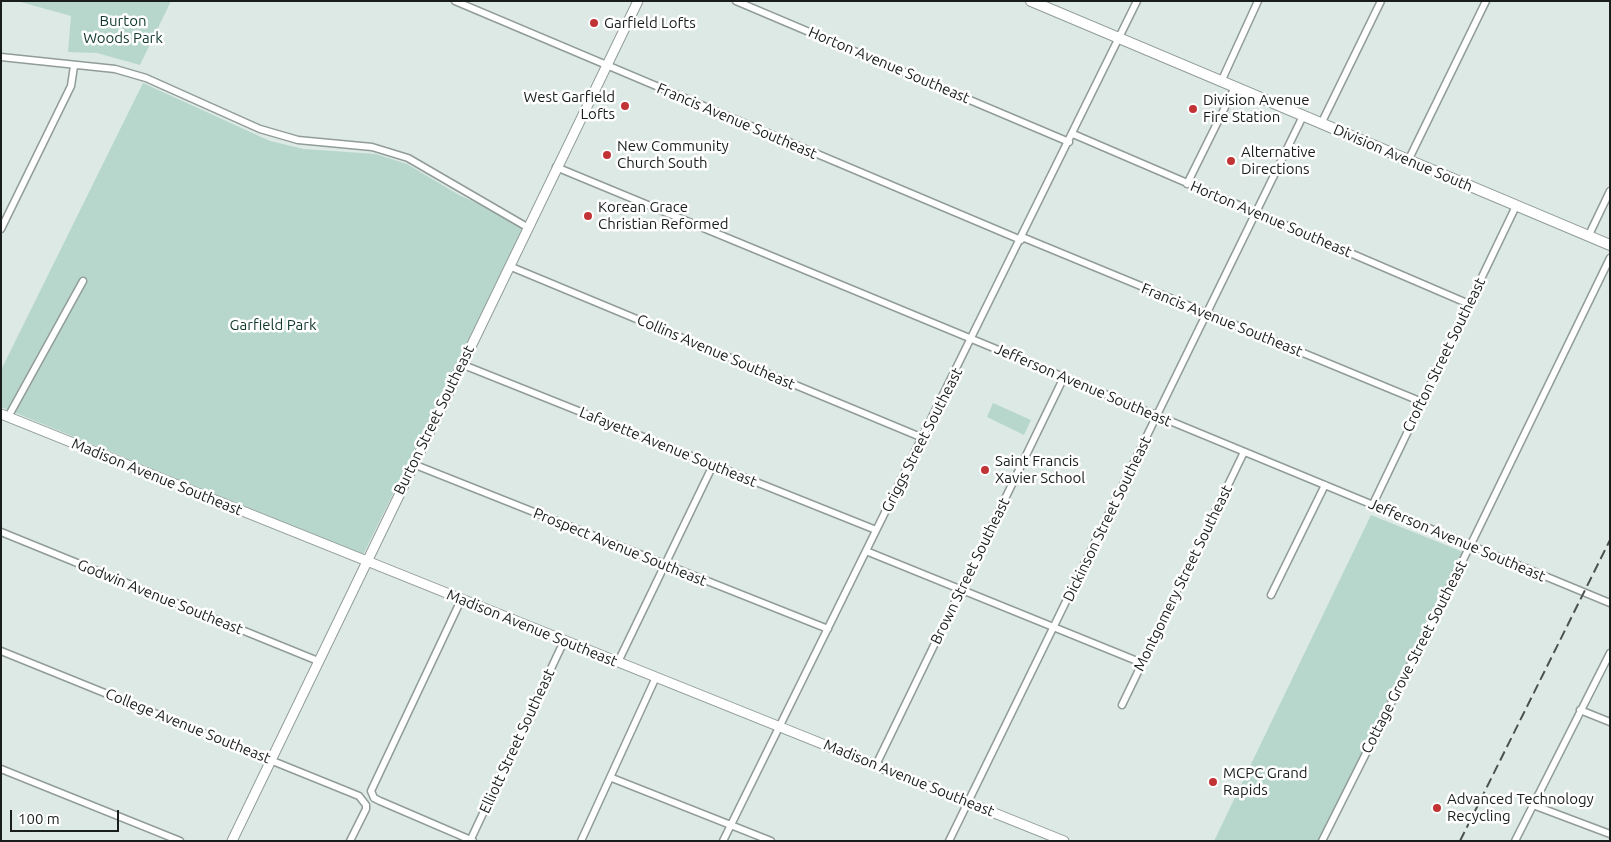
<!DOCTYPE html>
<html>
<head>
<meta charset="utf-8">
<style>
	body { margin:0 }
	#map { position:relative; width:1611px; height:842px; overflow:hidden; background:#dde9e5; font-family:Ubuntu,sans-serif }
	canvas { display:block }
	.frame { position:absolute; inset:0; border:2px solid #191d1c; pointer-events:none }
	.scale { position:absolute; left:10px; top:810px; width:109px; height:22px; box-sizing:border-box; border:2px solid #191d1c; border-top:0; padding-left:6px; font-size:15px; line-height:18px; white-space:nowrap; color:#191d1c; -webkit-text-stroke:4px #fff; paint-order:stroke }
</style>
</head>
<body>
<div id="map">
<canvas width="1611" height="842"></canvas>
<div class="frame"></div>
<div class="scale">100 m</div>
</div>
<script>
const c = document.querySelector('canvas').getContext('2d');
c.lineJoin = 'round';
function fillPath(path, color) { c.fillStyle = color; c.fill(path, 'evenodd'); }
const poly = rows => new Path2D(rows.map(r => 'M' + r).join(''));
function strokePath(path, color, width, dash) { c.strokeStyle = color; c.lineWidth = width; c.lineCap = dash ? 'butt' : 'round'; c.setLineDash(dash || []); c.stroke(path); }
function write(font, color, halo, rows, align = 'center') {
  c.font = font + ' Ubuntu,sans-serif'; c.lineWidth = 5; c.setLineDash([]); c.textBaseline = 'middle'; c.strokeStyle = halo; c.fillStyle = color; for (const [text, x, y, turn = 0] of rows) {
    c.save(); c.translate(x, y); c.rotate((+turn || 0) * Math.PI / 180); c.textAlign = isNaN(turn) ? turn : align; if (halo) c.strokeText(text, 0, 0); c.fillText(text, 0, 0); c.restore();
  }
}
fillPath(poly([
	[17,1,171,1,140,65,97,53,68,52,71,16],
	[143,83,270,141,304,149,376,154,407,164,459,195,525,225,363,555,1,407,1,370],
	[993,403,1031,420,1024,435,987,417],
	[1371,515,1463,552,1320,841,1214,841]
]), '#b7d7cd');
const minor = poly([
	[455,1,1021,240],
	[736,1,1069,142],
	[1,57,115,69,146,78,260,129,298,140,372,147,408,158,527,227],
	[1221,82,1258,1],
	[1321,124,1381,1],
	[1073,134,1469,304],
	[1408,161,1486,1],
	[556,167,1610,603],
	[1187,184,1235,87],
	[1,229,71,86,74,66],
	[1022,237,1422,402],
	[1588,237,1610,191],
	[509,266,923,438],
	[461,364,876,530],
	[8,417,83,281],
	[413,464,828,629],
	[1373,504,1516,206],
	[1,532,318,661],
	[866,551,1142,663],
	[1271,595,1325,485],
	[461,600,371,791,374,798,380,801,473,841],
	[1,651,359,796,366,805,366,809,350,841],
	[618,662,713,465],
	[1122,705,1244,452],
	[1580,710,1610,722],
	[876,765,1064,377],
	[1,769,180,841],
	[612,778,771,841],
	[1533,805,1610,834],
	[470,841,564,641],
	[581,841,656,677],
	[723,841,1137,1],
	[949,841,1303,116],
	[1322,841,1475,536,1610,258],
	[1515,841,1610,653]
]);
const tertiary = poly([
	[1,414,1064,841]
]);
const secondary = poly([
	[232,841,638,1]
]);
const primary = poly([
	[1031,1,1610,245]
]);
strokePath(minor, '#919c98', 9);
strokePath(tertiary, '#919c98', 11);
strokePath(secondary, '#919c98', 11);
strokePath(primary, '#919c98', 12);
strokePath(minor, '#fff', 6);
strokePath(tertiary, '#fff', 9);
strokePath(secondary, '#fff', 9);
strokePath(primary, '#fff', 10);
strokePath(poly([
	[1460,841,1610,540]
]), '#4b514f', 2, [10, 5]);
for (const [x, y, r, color] of [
	[594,23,5,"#c23335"],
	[625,106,5,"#c23335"],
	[1193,109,5,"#c23335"],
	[607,155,5,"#c23335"],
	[1231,161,5,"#c23335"],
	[588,216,5,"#c23335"],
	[985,470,5,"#c23335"],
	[1213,782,5,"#c23335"],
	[1437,808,5,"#c23335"]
]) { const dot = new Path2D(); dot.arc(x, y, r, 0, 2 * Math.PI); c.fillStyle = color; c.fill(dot); strokePath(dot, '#fff', 2); }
write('15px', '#11382e', '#fff', [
	["Burton",123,21],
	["Woods Park",123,38],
	["Garfield Park",273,325]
]);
write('15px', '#191d1c', '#fff', [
	["Garfield Lofts",604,23],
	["West Garfield",615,97,"right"],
	["Lofts",615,114,"right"],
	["Division Avenue",1203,100],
	["Fire Station",1203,117],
	["New Community",617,146],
	["Church South",617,163],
	["Alternative",1241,152],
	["Directions",1241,169],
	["Korean Grace",598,207],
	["Christian Reformed",598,224],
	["Saint Francis",995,461],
	["Xavier School",995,478],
	["MCPC Grand",1223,773],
	["Rapids",1223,790],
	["Advanced Technology",1447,799],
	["Recycling",1447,816]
], 'left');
write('15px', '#191d1c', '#fff', [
	["Horton Avenue Southeast",889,65,23],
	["Francis Avenue Southeast",737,121,23],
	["Division Avenue South",1403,158,23],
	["Horton Avenue Southeast",1271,219,23],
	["Francis Avenue Southeast",1222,320,22],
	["Collins Avenue Southeast",716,352,23],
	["Crofton Street Southeast",1444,355,-64],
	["Jefferson Avenue Southeast",1083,385,23],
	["Burton Street Southeast",434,420,-64],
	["Griggs Street Southeast",922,440,-63],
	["Lafayette Avenue Southeast",668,447,22],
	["Madison Avenue Southeast",157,477,22],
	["Dickinson Street Southeast",1107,519,-64],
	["Jefferson Avenue Southeast",1457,540,23],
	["Prospect Avenue Southeast",620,547,22],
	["Brown Street Southeast",970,571,-64],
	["Montgomery Street Southeast",1183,578,-64],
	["Godwin Avenue Southeast",160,597,22],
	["Madison Avenue Southeast",532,628,22],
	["Cottage Grove Street Southeast",1414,657,-63],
	["College Avenue Southeast",188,726,22],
	["Elliott Street Southeast",517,741,-65],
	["Madison Avenue Southeast",909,778,22]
]);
</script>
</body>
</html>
